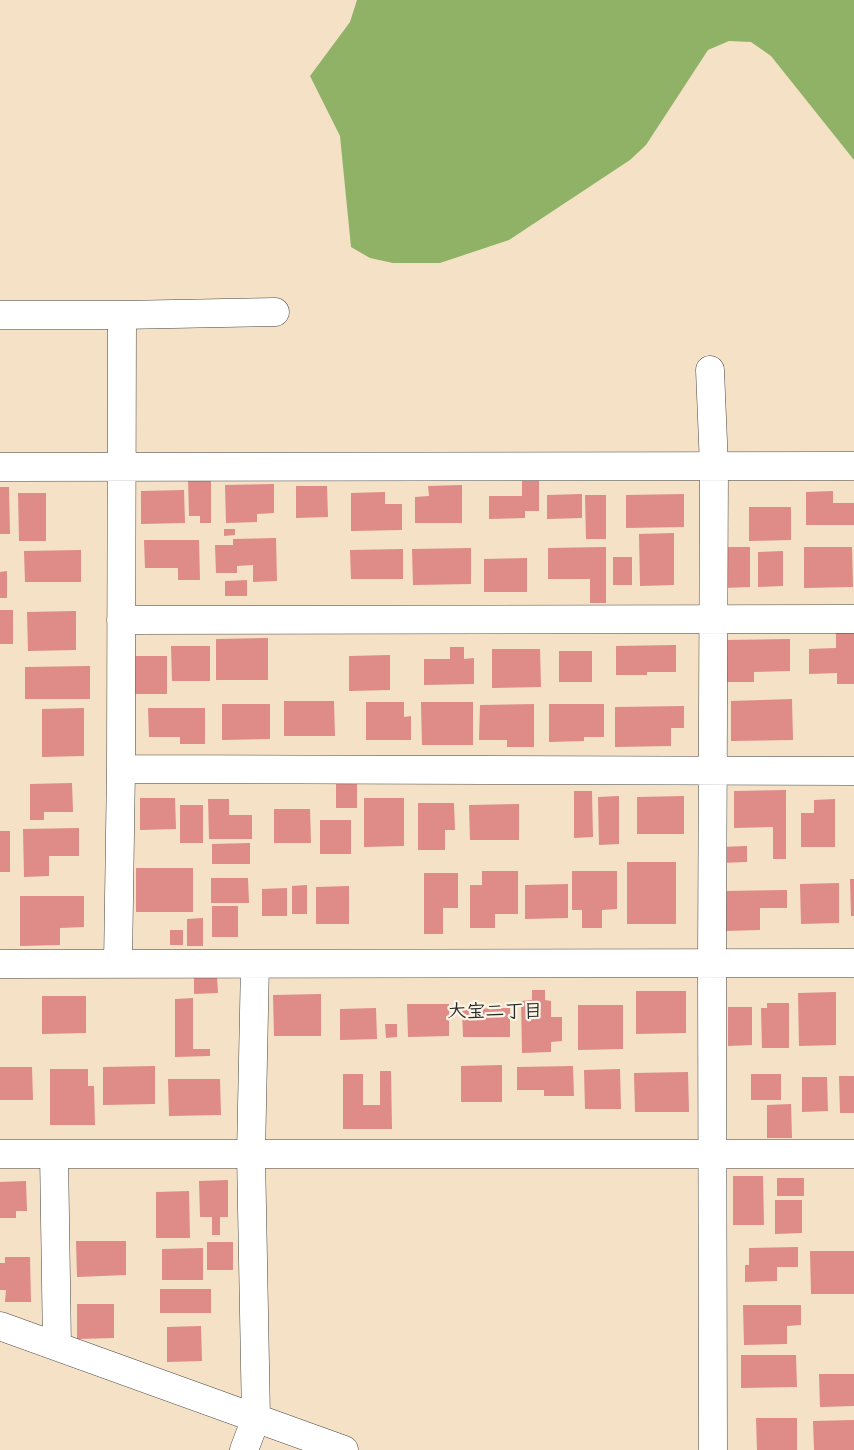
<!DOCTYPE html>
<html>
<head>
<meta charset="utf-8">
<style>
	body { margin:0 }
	canvas { display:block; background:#f4e1c6 }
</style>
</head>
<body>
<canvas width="854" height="1450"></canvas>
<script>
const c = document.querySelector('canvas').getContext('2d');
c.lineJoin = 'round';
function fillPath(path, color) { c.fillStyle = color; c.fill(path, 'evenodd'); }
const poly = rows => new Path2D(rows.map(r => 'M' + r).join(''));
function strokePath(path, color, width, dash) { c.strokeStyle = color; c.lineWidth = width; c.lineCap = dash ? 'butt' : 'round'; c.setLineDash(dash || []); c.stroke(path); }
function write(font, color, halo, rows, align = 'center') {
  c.font = font + ' Dekko,"Klee One",sans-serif'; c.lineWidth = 4.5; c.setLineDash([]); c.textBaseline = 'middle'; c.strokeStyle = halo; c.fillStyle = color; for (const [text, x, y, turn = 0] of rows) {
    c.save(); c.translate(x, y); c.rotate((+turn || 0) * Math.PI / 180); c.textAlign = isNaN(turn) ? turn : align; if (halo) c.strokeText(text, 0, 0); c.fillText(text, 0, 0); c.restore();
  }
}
fillPath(poly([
	[357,0,854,0,854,160,771,56,751,42,729,41,708,50,646,145,630,160,509,240,440,263,393,263,370,258,351,247,340,136,310,76,350,22]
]), '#8fb266');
fillPath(poly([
	[188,478,211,478,211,523,200,523,200,516,189,516],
	[539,478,539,511,525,511,525,518,489,519,489,496,522,496,522,479],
	[274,484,274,513,257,514,257,522,226,523,225,485],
	[462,485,462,523,415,523,415,497,429,496,428,486],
	[296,486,327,486,328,517,296,518],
	[0,487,9,487,10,534,0,534],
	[184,490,185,523,141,524,141,491],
	[833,491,833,503,854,503,854,525,806,525,806,492],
	[385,492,385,504,402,504,402,530,351,531,351,493],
	[18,493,46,493,46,541,19,541],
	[582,494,582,518,547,519,547,495],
	[684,494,684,527,626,528,626,495],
	[585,495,606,495,606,539,586,539],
	[749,507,791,507,791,540,749,541],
	[224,529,235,529,235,535,224,536],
	[674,533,674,585,640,586,639,534],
	[276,538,277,581,253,582,253,565,237,566,237,573,216,573,215,545,233,545,233,539],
	[144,540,199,540,200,580,178,580,178,568,145,568],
	[606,547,606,603,590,603,590,579,548,579,548,548],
	[722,547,750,547,750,587,722,588],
	[804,547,852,547,853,587,804,588],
	[471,548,471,584,413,585,412,549],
	[403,549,403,579,351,579,350,550],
	[81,550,81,582,25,582,24,551],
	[783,551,783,586,758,587,758,552],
	[613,557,632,557,632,585,613,585],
	[527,558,527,592,484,592,484,559],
	[7,571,7,598,0,598,0,572],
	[247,580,247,596,225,596,225,581],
	[0,610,13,610,13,644,0,644],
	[76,611,76,650,28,651,27,612],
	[836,633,854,633,854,684,837,684,837,673,809,674,809,649,836,648],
	[268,638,268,680,216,680,216,639],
	[790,639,790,671,754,672,754,682,727,682,726,640],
	[676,645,676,672,647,672,647,675,616,675,616,646],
	[171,646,210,646,210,681,172,681],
	[450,647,464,647,464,659,474,658,474,684,424,685,424,659,450,659],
	[492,649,540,649,541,687,492,688],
	[559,651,592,651,592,682,559,682],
	[390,655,390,690,349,691,349,656],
	[134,656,167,656,167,694,134,694],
	[90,666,90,699,25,699,25,667],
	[792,699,793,740,731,741,731,701],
	[284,701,334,701,335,736,284,736],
	[366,702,404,702,404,717,411,716,411,740,366,740],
	[421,702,473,702,473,745,422,745],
	[222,704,270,704,270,739,222,740],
	[534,704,534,747,507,747,507,740,479,740,480,705],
	[549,704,604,704,604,737,584,737,584,741,549,742],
	[684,706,684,728,671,728,671,746,615,747,615,707],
	[84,708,84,756,42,757,42,709],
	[148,708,205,708,205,744,180,744,180,737,149,737],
	[72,783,73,812,44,812,44,820,30,820,30,784],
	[336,784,357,784,357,808,336,808],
	[786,790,786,859,773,859,773,827,734,828,734,791],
	[574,791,592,791,593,837,574,838],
	[619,796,619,844,599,845,598,797],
	[684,796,684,834,637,834,637,797],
	[140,798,175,798,176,829,140,830],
	[364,798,404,798,404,846,364,847],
	[208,799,229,799,229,815,252,815,252,839,209,839],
	[835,799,835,847,801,847,801,813,814,813,814,800],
	[418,803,454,803,455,830,445,830,445,850,418,850],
	[519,804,519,840,470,840,469,805],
	[180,805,203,805,203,843,180,843],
	[274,809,310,809,311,843,274,843],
	[320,820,351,820,351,854,320,854],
	[79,828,79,856,49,856,49,876,24,877,23,829],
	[0,831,10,831,10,872,0,872],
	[250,843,250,864,212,864,212,844],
	[747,846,747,862,720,863,719,847],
	[627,862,676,862,676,924,627,924],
	[136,868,193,868,193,912,136,912],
	[482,871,518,871,518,914,495,914,495,928,470,928,470,885,482,885],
	[572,871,617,871,617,909,602,910,602,928,582,928,582,910,572,910],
	[424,873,458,873,458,908,443,908,443,934,424,934],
	[211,878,248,878,249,903,211,903],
	[850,879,854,879,854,916,851,916],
	[839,883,839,923,801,924,800,884],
	[568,884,568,918,525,919,525,885],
	[307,885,307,914,292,914,292,886],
	[349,886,349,924,316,924,316,887],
	[287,888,287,916,262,916,262,889],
	[787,890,787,908,760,908,760,930,723,931,722,891],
	[20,896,84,896,84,927,60,928,60,945,20,946],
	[212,906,238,906,238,937,212,937],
	[203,918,203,946,187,946,187,919],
	[170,930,183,930,183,945,170,945],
	[217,976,218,993,194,994,194,977],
	[532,990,545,990,545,1000,551,1001,551,1017,562,1017,562,1041,551,1042,551,1052,522,1053,521,1001,532,1000],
	[636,991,686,991,686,1033,636,1034],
	[836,992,836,1045,799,1046,798,993],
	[321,994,321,1036,274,1036,273,995],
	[42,996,86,996,86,1033,42,1034],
	[193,998,193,1049,210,1049,210,1056,175,1057,175,999],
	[767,1003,789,1003,789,1048,762,1048,761,1008,767,1008],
	[407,1004,449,1004,449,1036,408,1037],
	[578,1005,623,1005,623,1049,578,1050],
	[728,1007,752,1007,752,1045,728,1046],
	[376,1008,377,1039,340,1040,340,1009],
	[510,1008,510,1037,463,1037,462,1009],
	[385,1024,397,1024,397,1037,386,1038],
	[502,1065,502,1102,461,1102,461,1066],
	[155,1066,155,1104,103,1105,103,1067],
	[573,1066,574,1096,544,1096,544,1090,517,1090,517,1067],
	[0,1067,32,1067,33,1100,0,1100],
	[50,1069,88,1069,88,1086,94,1086,95,1125,50,1125],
	[620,1069,621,1109,585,1109,584,1070],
	[380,1071,391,1071,392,1129,343,1129,343,1074,363,1074,363,1105,380,1105],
	[688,1072,689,1112,635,1112,634,1073],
	[751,1074,781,1074,781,1100,751,1100],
	[839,1076,854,1076,854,1113,840,1113],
	[802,1077,827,1077,828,1111,802,1112],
	[168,1079,220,1079,221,1115,169,1116],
	[791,1104,792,1138,767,1138,767,1105],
	[733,1176,763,1176,764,1225,733,1225],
	[777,1178,804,1178,804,1196,777,1196],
	[228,1180,228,1217,220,1217,220,1235,212,1235,212,1217,200,1217,199,1181],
	[26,1181,27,1211,16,1211,16,1218,0,1218,0,1182],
	[189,1191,190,1238,156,1238,156,1192],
	[775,1200,802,1200,802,1233,775,1234],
	[76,1241,126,1241,126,1275,77,1277],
	[207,1242,233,1242,233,1270,207,1270],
	[798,1247,798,1267,777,1267,777,1281,745,1282,745,1265,749,1265,749,1248],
	[203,1248,203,1280,162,1280,162,1249],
	[810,1251,854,1251,854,1294,811,1294],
	[5,1257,30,1257,31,1302,5,1302,6,1290,0,1290,0,1263,5,1263],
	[160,1289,211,1289,211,1313,160,1313],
	[77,1304,114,1304,114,1338,77,1339],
	[743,1305,801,1305,801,1325,787,1326,787,1344,744,1345],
	[201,1326,202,1361,167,1362,167,1327],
	[741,1355,796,1355,797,1387,741,1388],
	[819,1374,854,1374,854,1406,820,1407],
	[756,1418,797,1418,797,1450,757,1450],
	[854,1420,854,1450,814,1450,813,1421]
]), '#df8b87');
const minor = poly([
	[0,315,122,315,275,312],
	[710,370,714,466,712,964,713,1450],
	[0,467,854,466],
	[121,620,854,619],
	[121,769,854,771],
	[118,963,121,769,122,315],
	[0,964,854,963],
	[0,1154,854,1154],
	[54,1154,57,1346],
	[0,1326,344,1450],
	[244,1450,256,1418,251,1154,255,964]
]);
strokePath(minor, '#494642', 29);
strokePath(minor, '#fff', 28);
write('bold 19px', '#2b2b2b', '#fcf5e5', [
	["大宝二丁目",495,1014]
]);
</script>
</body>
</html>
